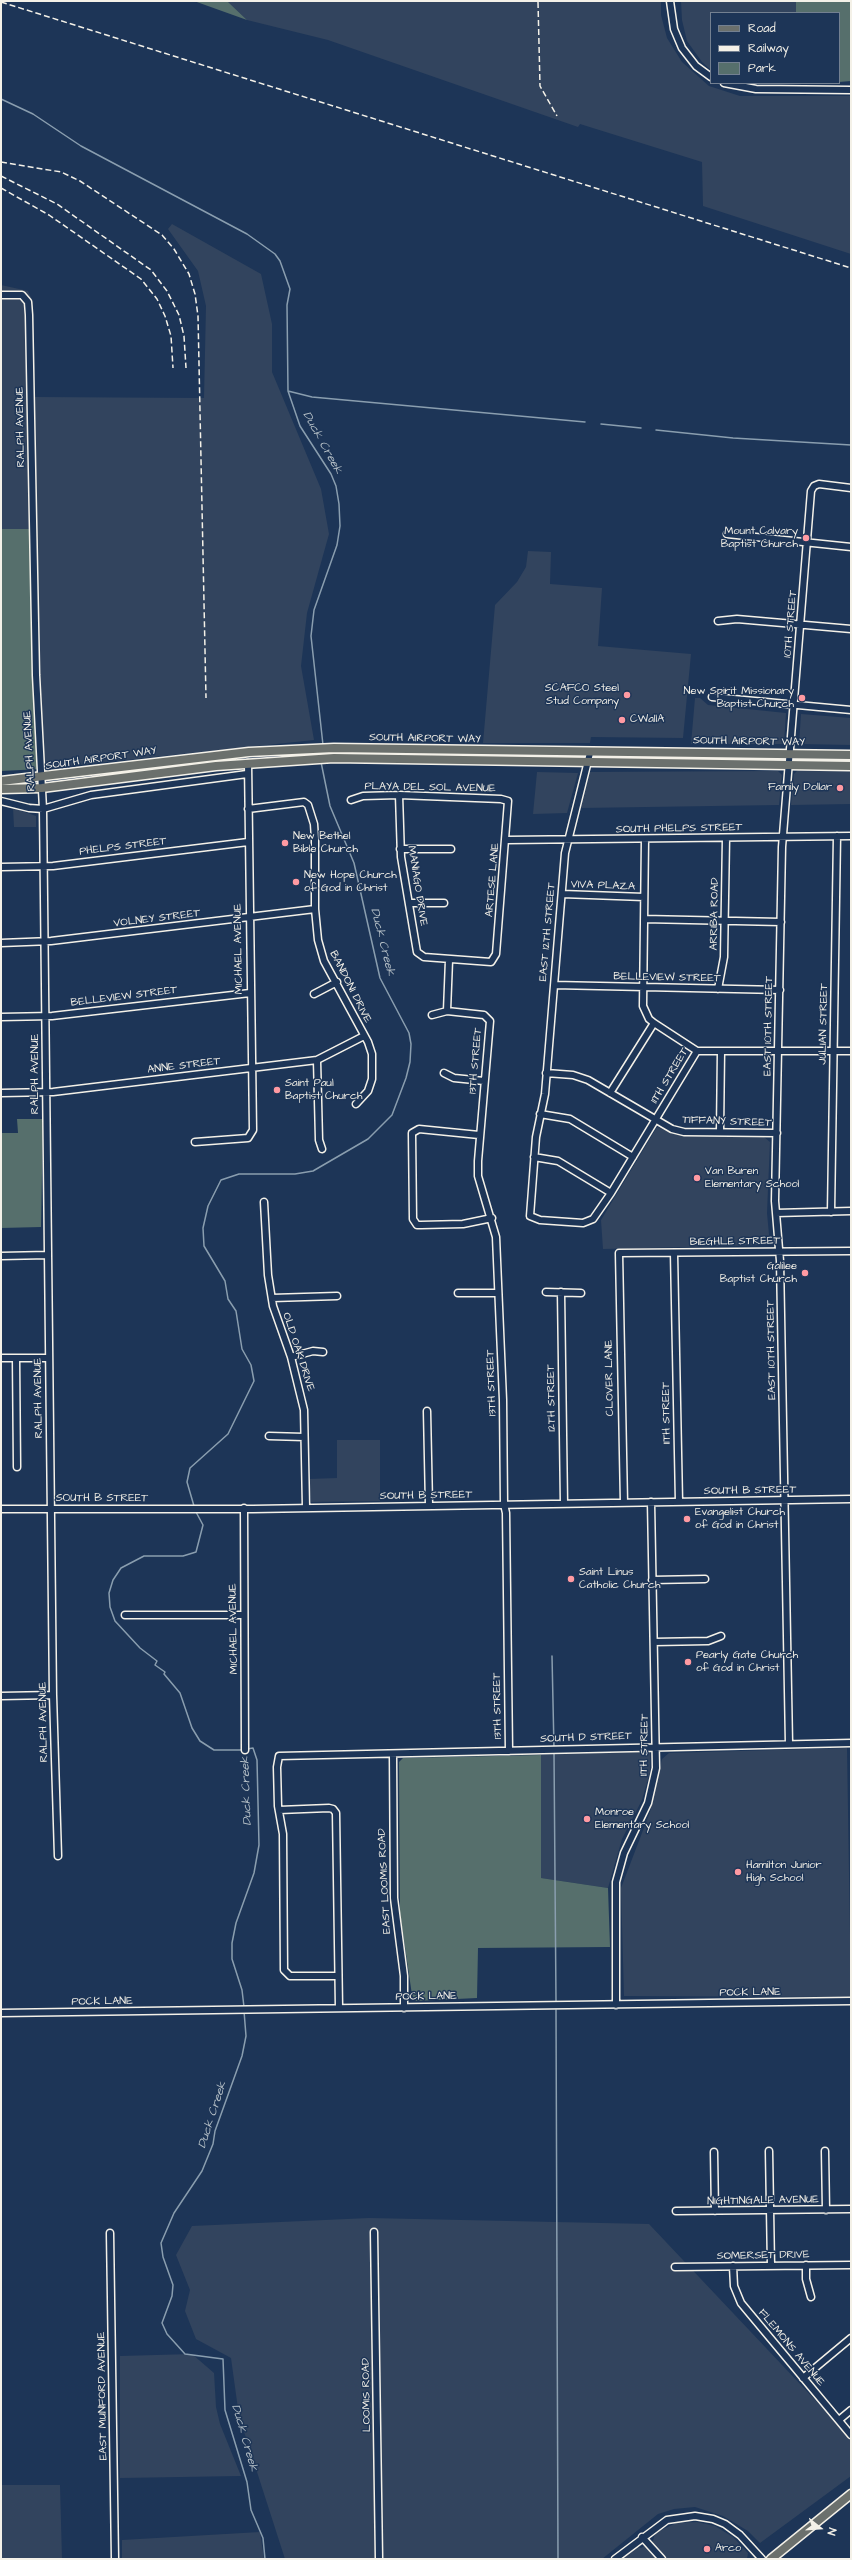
<!DOCTYPE html>
<html>
<head>
<meta charset="utf-8">
<style>
	body { margin:0 }
	#map { position:relative; width:852px; height:2560px; overflow:hidden; background:#1d3557; font-family:"Architects Daughter",sans-serif }
	canvas { display:block }
	.frame { position:absolute; inset:0; border:2px solid #f4f1e8; pointer-events:none }
	.legend { position:absolute; left:710px; top:12px; width:130px; height:72px; box-sizing:border-box; background:#1d3557; border:1px solid #738091; margin:0; padding:5px 7px; list-style:none; font-size:12px; color:#f4f1e8 }
	.legend li { display:flex; align-items:center; gap:8px; height:20px }
	.legend b { width:20px; border:1px solid #738091 }
	.north { position:absolute; left:800px; top:2508px; width:40px; height:40px; -webkit-text-stroke:3px #1d3557; paint-order:stroke; rotate:107deg; font-size:11px; font-weight:700; line-height:16px; text-align:center; color:#f4f1e8 }
	.north::after { content:''; display:block; margin:auto; width:14px; height:18px; background:#f4f1e8; clip-path:polygon(50% 0,100% 100%,50% 72%,0 100%) }
</style>
</head>
<body>
<div id="map">
<canvas width="852" height="2560"></canvas>
<div class="frame"></div>
<ul class="legend">
<li><b style="height:5px;background:#6b706d"></b>Road</li>
<li><b style="height:5px;background:#f4f1e8"></b>Railway</li>
<li><b style="height:11px;background:#566f6c"></b>Park</li>
</ul>
<div class="north">N</div>
</div>
<script>
const c = document.querySelector('canvas').getContext('2d');
c.lineJoin = 'round';
function fillPath(path, color) { c.fillStyle = color; c.fill(path, 'evenodd'); }
const poly = rows => new Path2D(rows.map(r => 'M' + r).join(''));
function strokePath(path, color, width, dash) { c.strokeStyle = color; c.lineWidth = width; c.lineCap = dash ? 'butt' : 'round'; c.setLineDash(dash || []); c.stroke(path); }
function write(font, color, halo, rows, align = 'center') {
  c.font = font + ' "Architects Daughter",sans-serif'; c.lineWidth = 3; c.setLineDash([]); c.textBaseline = 'middle'; c.strokeStyle = halo; c.fillStyle = color; for (const [text, x, y, turn = 0] of rows) {
    c.save(); c.translate(x, y); c.rotate((+turn || 0) * Math.PI / 180); c.textAlign = isNaN(turn) ? turn : align; if (halo) c.strokeText(text, 0, 0); c.fillText(text, 0, 0); c.restore();
  }
}
fillPath(poly([
	[227,1,661,1,661,15,667,38,682,62,709,86,740,96,851,96,851,254,703,206,702,162,580,124,578,127,328,40,247,20],
	[681,1,796,1,796,13,711,13,711,70,702,62,687,41,682,20],
	[172,224,261,274,272,324,272,372,321,489,329,534,307,613,301,666,314,740,41,769,36,529,1,529,1,285,28,291,33,302,34,397,204,398,206,306,198,271,168,229],
	[528,551,551,552,550,584,602,588,598,646,691,654,683,738,591,737,590,743,483,743,495,605,517,582,526,567],
	[695,698,700,698,708,705,786,713,784,744,691,744],
	[801,714,851,718,851,745,799,744],
	[798,770,851,771,851,804,791,805,794,774],
	[778,771,782,775,779,805,581,808,590,772],
	[537,772,578,773,567,813,533,814],
	[13,808,36,816,36,827,14,827],
	[657,1127,679,1135,764,1137,770,1142,767,1213,770,1245,603,1249,601,1220],
	[337,1440,380,1440,380,1501,311,1502,309,1479,337,1478],
	[847,1748,851,1997,624,1996,621,1888,650,1812,662,1759,669,1753],
	[650,1751,650,1772,642,1800,622,1839,608,1888,541,1878,541,1755],
	[369,2218,649,2224,851,2438,851,2476,760,2543,748,2531,723,2516,695,2507,674,2509,658,2514,602,2559,285,2559,239,2416,231,2358,196,2339,185,2311,190,2290,176,2255,192,2226],
	[192,2354,214,2373,216,2407,220,2424,241,2476,120,2478,120,2356],
	[1,2485,60,2485,62,2559,1,2559],
	[697,2522,715,2526,733,2537,748,2553,747,2559,622,2559,637,2547,641,2548,653,2541,655,2533,676,2523],
	[260,2532,264,2559,122,2559,122,2540]
]), '#32445e');
fillPath(poly([
	[194,1,227,1,247,20],
	[796,1,851,1,851,81,839,82,839,13,796,13],
	[1,529,37,529,41,769,1,771],
	[17,1119,43,1119,41,1227,1,1228,1,1133,18,1133],
	[541,1755,541,1878,608,1888,610,1947,478,1948,477,1998,416,2001,412,1995,400,1913,399,1762,403,1758]
]), '#566f6c');
strokePath(poly([
	[1,99,33,114,81,146,247,234,275,254,280,261,290,289,287,305,288,391,300,426,331,474,336,486,339,504,340,526,337,545,314,610,311,636,323,745],
	[288,391,312,397,585,422],
	[601,424,641,428],
	[656,430,733,438,851,445],
	[194,1506,187,1482,190,1468,228,1434,254,1381,251,1365,242,1349,236,1311,228,1299,225,1281,204,1246,203,1228,208,1206,221,1180,239,1174,295,1174,313,1171,368,1139,392,1115,406,1078,410,1062,411,1044,409,1033,380,978,354,863,330,806,321,762],
	[196,1512,203,1525,196,1552,183,1556,144,1556,121,1568,113,1580,109,1593,110,1607,115,1621,140,1648,157,1661,155,1665,165,1672,164,1674,180,1693,192,1728,200,1741,214,1750,243,1750],
	[552,1656,554,1749],
	[554,1753,556,2001],
	[244,2007,242,1990,232,1959,232,1943,236,1923,254,1873,259,1845,257,1760,253,1748,247,1749],
	[556,2010,558,2559],
	[244,2011,246,2036,242,2056,215,2131,213,2144,202,2171,174,2213,161,2243,163,2257,173,2285,172,2296,162,2323,167,2334,185,2354,223,2359,225,2410,247,2482,251,2510,263,2538,265,2559]
]), '#8a9eaf', 1.5);
const minor = poly([
	[670,1,674,29,682,48,696,66,711,77],
	[724,83,756,89,851,90],
	[1,295,22,295,28,302,29,315,36,675,43,809,53,1695,58,1856],
	[727,534,851,547],
	[718,621,737,619,851,629],
	[712,697,851,710],
	[590,753,565,853,545,1094,536,1137,530,1216,540,1220,583,1223,593,1219,611,1193,697,1051],
	[351,800,363,796,399,795,501,799,508,801,496,954,491,962,424,957,417,952,401,857,399,795],
	[1,801,29,808,43,809,91,795,247,774],
	[248,809,304,802,308,805,314,824,315,839,315,909,318,940,324,961,368,1042,372,1054,372,1079,368,1091,356,1104],
	[645,839,643,1006,649,1019,654,1023,697,1051],
	[507,840,851,836],
	[400,849,451,849],
	[1,867,53,866,248,842],
	[562,894,644,897],
	[410,903,444,903],
	[644,919,781,922],
	[1,943,51,941,315,909],
	[554,985,780,990],
	[718,989,724,957,726,838],
	[314,994,337,982],
	[447,1011,449,960],
	[432,1015,447,1011,484,1015,490,1021,478,1161,478,1176,496,1237,503,1400,504,1504,506,1513,509,1751],
	[1,1017,52,1016,250,993],
	[697,1051,851,1051],
	[317,1060,319,1140,322,1149],
	[444,1073,454,1078,484,1081],
	[546,1073,573,1075,588,1080,672,1129,684,1132,777,1133],
	[1,1093,53,1092,317,1060,364,1036],
	[610,1093,654,1023],
	[540,1114,570,1119,633,1157],
	[720,1132,721,1051],
	[479,1135,419,1129,412,1133,413,1219,417,1225,421,1225,463,1224,492,1218],
	[195,1142,248,1138,253,1130,248,763],
	[534,1157,558,1161,611,1193],
	[264,1202,268,1275,273,1306,291,1357,304,1410,306,1507],
	[831,1212,837,836],
	[776,1213,851,1211],
	[674,1253,679,1502],
	[1,1256,48,1255],
	[546,1292,581,1293],
	[561,1292,564,1504],
	[458,1293,498,1293],
	[272,1298,337,1296],
	[291,1357,313,1351,323,1352],
	[1,1358,49,1358],
	[16,1358,17,1467],
	[427,1411,429,1505],
	[269,1436,304,1437],
	[624,1503,619,1253,851,1251],
	[244,1508,245,1750],
	[1,1509,253,1509,851,1499],
	[652,1580,705,1579],
	[125,1615,244,1615],
	[654,1642,708,1641,721,1636],
	[1,1696,53,1695],
	[789,1744,780,1261,775,1201,782,847,811,491,814,486,819,484,851,488],
	[393,1754,394,1898,404,1976,404,2008],
	[279,1810,329,1808,333,1809,336,1813,339,2008],
	[338,1976,290,1976,284,1970,283,1834,278,1806,277,1767,279,1756,851,1743],
	[616,2005,616,1882,624,1853,648,1803,656,1768,651,1502],
	[1,2013,851,2001],
	[769,2151,771,2266],
	[825,2151,826,2210],
	[714,2152,715,2211],
	[676,2211,851,2209],
	[374,2232,379,2559],
	[110,2233,115,2559],
	[806,2265,806,2279,811,2297],
	[733,2266,734,2286,741,2303,851,2435],
	[675,2267,851,2265],
	[803,2378,851,2338],
	[839,2420,851,2410],
	[642,2537,662,2559],
	[615,2559,667,2520,695,2516,713,2519,725,2524,740,2535,762,2559]
]);
const major = poly([
	[1,781,249,752,334,748,851,755],
	[1,789,42,788,216,766,334,758,851,766],
	[771,2559,851,2494]
]);
strokePath(minor, '#f4f1e8', 9);
strokePath(major, '#f4f1e8', 11);
strokePath(minor, '#1d3557', 6);
strokePath(major, '#6b706d', 8);
strokePath(poly([
	[1,2,851,268],
	[538,2,540,86,557,116],
	[1,162,61,172,80,181,162,235,174,249,189,274,195,294,198,316,206,698],
	[1,176,57,204,151,270,167,291,179,315,184,336,186,368],
	[1,188,49,215,141,279,157,299,165,316,171,336,173,368]
]), '#f4f1e8', 1.5, [6, 3]);
for (const [x, y, r, color] of [
	[806,538,4,"#ff9aa2"],
	[627,695,4,"#ff9aa2"],
	[802,698,4,"#ff9aa2"],
	[622,720,4,"#ff9aa2"],
	[840,788,4,"#ff9aa2"],
	[285,843,4,"#ff9aa2"],
	[296,882,4,"#ff9aa2"],
	[277,1090,4,"#ff9aa2"],
	[697,1178,4,"#ff9aa2"],
	[805,1273,4,"#ff9aa2"],
	[687,1519,4,"#ff9aa2"],
	[571,1579,4,"#ff9aa2"],
	[688,1662,4,"#ff9aa2"],
	[587,1819,4,"#ff9aa2"],
	[738,1872,4,"#ff9aa2"],
	[707,2549,4,"#ff9aa2"]
]) { const dot = new Path2D(); dot.arc(x, y, r, 0, 2 * Math.PI); c.fillStyle = color; c.fill(dot); strokePath(dot, '#1d3557', 1.5); }
write('11px', '#f4f1e8', '#1d3557', [
	["RALPH AVENUE",21,427,-91],
	["10TH STREET",791,624,-85],
	["SOUTH AIRPORT WAY",425,739,1],
	["SOUTH AIRPORT WAY",749,742,1],
	["RALPH AVENUE",30,751,-93],
	["SOUTH AIRPORT WAY",101,759,-8],
	["PLAYA DEL SOL AVENUE",430,788,1],
	["SOUTH PHELPS STREET",679,829,-1],
	["PHELPS STREET",123,847,-7],
	["ARTESE LANE",493,880,-85],
	["MANIAGO DRIVE",417,886,81],
	["VIVA PLAZA",603,886,2],
	["ARRIBA ROAD",715,914,-89],
	["VOLNEY STREET",157,919,-7],
	["EAST 12TH STREET",548,932,-85],
	["MICHAEL AVENUE",239,949,-91],
	["BELLEVIEW STREET",667,978,1],
	["BANDONI DRIVE",350,987,63],
	["BELLEVIEW STREET",124,997,-7],
	["JULIAN STREET",824,1024,-89],
	["EAST 10TH STREET",769,1026,-89],
	["13TH STREET",476,1061,-85],
	["ANNE STREET",184,1066,-7],
	["RALPH AVENUE",36,1074,-90],
	["11TH STREET",670,1076,-59],
	["TIFFANY STREET",727,1122,2],
	["BIEGHLE STREET",735,1242,-1],
	["EAST 10TH STREET",772,1350,-91],
	["OLD OAK DRIVE",298,1352,72],
	["CLOVER LANE",610,1378,-91],
	["13TH STREET",492,1383,-92],
	["RALPH AVENUE",39,1398,-91],
	["12TH STREET",552,1398,-91],
	["11TH STREET",667,1413,-91],
	["SOUTH B STREET",750,1491,-1],
	["SOUTH B STREET",426,1496,-1],
	["SOUTH B STREET",102,1499],
	["MICHAEL AVENUE",234,1629,-91],
	["13TH STREET",498,1706,-91],
	["RALPH AVENUE",44,1722,-91],
	["SOUTH D STREET",586,1738,-2],
	["11TH STREET",645,1745,-89],
	["EAST LOOMIS ROAD",385,1881,-93],
	["POCK LANE",750,1993,-1],
	["POCK LANE",426,1997,-1],
	["POCK LANE",102,2002,-1],
	["NIGHTINGALE AVENUE",763,2201,-1],
	["SOMERSET DRIVE",763,2256,-1],
	["FLEMONS AVENUE",791,2348,50],
	["LOOMIS ROAD",367,2395,-91],
	["EAST MUNFORD AVENUE",103,2396,-91]
]);
write('11px', '#f4f1e8', '#1d3557', [
	["Mount Calvary",798,532,"right"],
	["Baptist Church",798,545,"right"],
	["SCAFCO Steel",619,689,"right"],
	["Stud Company",619,702,"right"],
	["New Spirit Missionary",794,692,"right"],
	["Baptist Church",794,705,"right"],
	["CWallA",630,720],
	["Family Dollar",832,788,"right"],
	["New Bethel",293,837],
	["Bible Church",293,850],
	["New Hope Church",304,876],
	["of God in Christ",304,889],
	["Saint Paul",285,1084],
	["Baptist Church",285,1097],
	["Van Buren",705,1172],
	["Elementary School",705,1185],
	["Galilee",797,1267,"right"],
	["Baptist Church",797,1280,"right"],
	["Evangelist Church",695,1513],
	["of God in Christ",695,1526],
	["Saint Linus",579,1573],
	["Catholic Church",579,1586],
	["Pearly Gate Church",696,1656],
	["of God in Christ",696,1669],
	["Monroe",595,1813],
	["Elementary School",595,1826],
	["Hamilton Junior",746,1866],
	["High School",746,1879],
	["Arco",715,2549]
], 'left');
write('italic 12px', '#b6c0c7', '#1d3557', [
	["Duck Creek",322,443,61],
	["Duck Creek",382,942,76],
	["Duck Creek",247,1791,-92],
	["Duck Creek",213,2115,-72],
	["Duck Creek",244,2438,74]
]);
</script>
</body>
</html>
